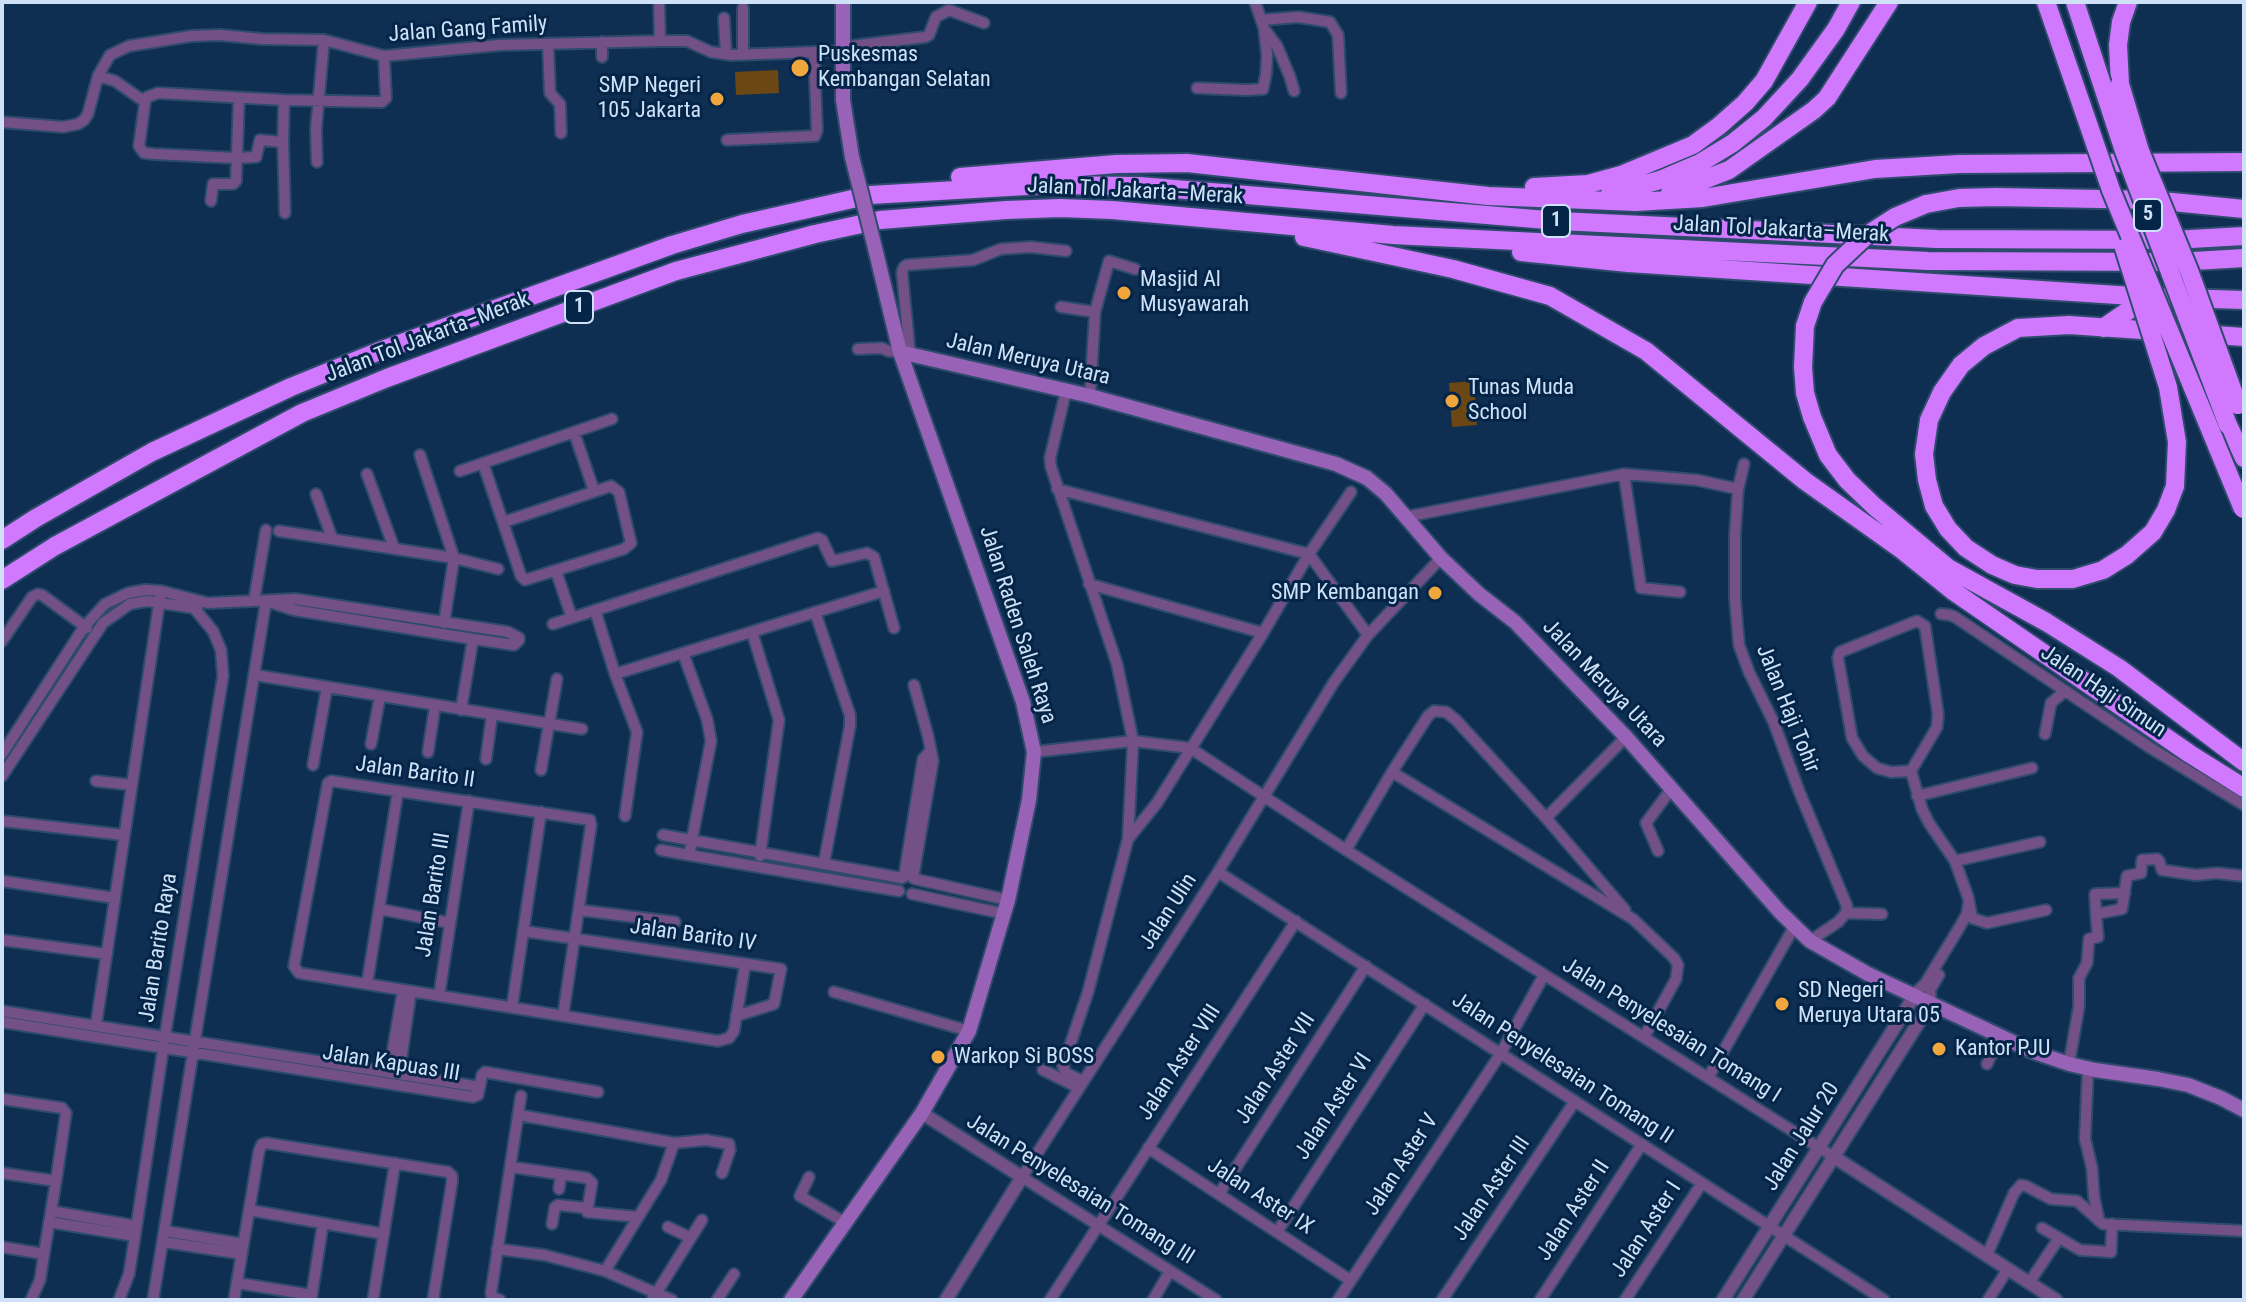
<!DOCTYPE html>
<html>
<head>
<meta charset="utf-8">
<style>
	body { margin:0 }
	#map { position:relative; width:2246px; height:1302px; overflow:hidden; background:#0f2f52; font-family:"Roboto Condensed",sans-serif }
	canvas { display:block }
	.frame { position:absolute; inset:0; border:4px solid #cee1f7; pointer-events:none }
</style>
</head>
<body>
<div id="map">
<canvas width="2246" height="1302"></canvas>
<div class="frame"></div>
</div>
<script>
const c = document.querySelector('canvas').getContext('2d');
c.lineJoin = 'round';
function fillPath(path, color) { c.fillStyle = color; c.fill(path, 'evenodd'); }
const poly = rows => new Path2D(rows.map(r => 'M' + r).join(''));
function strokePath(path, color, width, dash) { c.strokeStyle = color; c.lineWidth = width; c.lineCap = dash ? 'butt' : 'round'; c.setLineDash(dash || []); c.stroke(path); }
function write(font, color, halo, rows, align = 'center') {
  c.font = font + ' "Roboto Condensed",sans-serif'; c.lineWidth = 6; c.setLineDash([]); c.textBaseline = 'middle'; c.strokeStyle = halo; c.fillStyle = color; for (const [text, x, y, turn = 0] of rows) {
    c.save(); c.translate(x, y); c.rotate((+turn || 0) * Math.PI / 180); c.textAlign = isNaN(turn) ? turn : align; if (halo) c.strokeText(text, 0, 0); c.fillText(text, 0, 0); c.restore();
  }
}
fillPath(poly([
	[778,70,779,93,736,95,735,72],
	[1474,381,1477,425,1452,427,1449,383]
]), '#6b4813');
const minor = poly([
	[659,2,660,41],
	[724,18,726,54],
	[1261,20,1298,17,1330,22,1338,35,1341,93],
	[1265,30,1277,46,1290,77,1294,91],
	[602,42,602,57],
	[548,44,550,93,560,104,561,133],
	[843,47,925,37,929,35,936,17,949,10,984,23],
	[743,55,743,8],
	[98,76,115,81,145,102],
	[1197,88,1247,90,1263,89,1266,74,1267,55,1264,28,1255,2],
	[284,100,283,142,260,140,256,157,236,158,155,154,144,153,139,146,145,102,147,97,153,95,158,93,284,100,382,102,386,98,384,56],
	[2,122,63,127,78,124,84,120,88,114,98,76,110,55,129,46,191,36,220,35,262,39,324,40,384,56,500,45,660,41,687,41,711,52,732,55,843,51],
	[727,140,815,136,817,130,814,52],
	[283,142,285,213],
	[317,162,316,129,324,40],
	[211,201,213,184,233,184,236,181,239,98],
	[1061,307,1095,312],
	[858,349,882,348,888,351,900,352],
	[910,355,902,272,904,267,907,265,973,260,1001,249,1031,247,1066,251],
	[1066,391,1050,458,1051,467,1117,664,1133,741,1128,839,1088,992,1063,1066,1066,1073,1083,1081],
	[1090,396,1095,312,1109,261,1135,269],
	[574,432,594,491],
	[420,455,454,558,444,623],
	[483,463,521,576,525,580,624,549,631,543,619,492,611,486,504,522],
	[1744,464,1738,489,1735,535,1735,599,1739,645,1749,672,1774,723,1799,791,1847,906,1846,913,1838,922,1810,941],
	[460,471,612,419],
	[367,474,394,548],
	[1624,474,1641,588,1680,592],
	[1057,489,1309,554,1368,635],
	[316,494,332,538],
	[1405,517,1624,474,1697,480,1738,489],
	[279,531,454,558,498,569],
	[556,571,572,618],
	[1089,584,1263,633],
	[254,601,266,530],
	[595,610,615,674,637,732,625,816],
	[815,612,850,715,850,726,824,863],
	[1941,614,1950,615,1955,617,2149,747,2244,805],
	[553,624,818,538,822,540,832,561,867,553,874,557,894,628],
	[752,632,779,720,760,856],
	[2,641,32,597,38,594,42,595,87,628],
	[683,653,707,719,711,741,689,855,899,891],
	[615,674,884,591],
	[255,675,582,729],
	[461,710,473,639],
	[2045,734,2051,703,2065,691],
	[371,744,380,696],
	[428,752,435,706],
	[1034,752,1133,741,1190,748,1346,850,1834,1157],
	[2,754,84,627,105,604,128,593,145,590,161,591,208,603,295,599,508,632,519,638,519,640,514,645,473,639,294,610,266,601],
	[486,759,492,715],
	[313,765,327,687],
	[541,770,557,679],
	[1911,771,1891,772,1877,768,1863,756,1855,743,1852,738,1838,658,1840,652,1917,621,1925,626,1938,714,1937,727,1911,771,1922,809,1929,823,1955,861,1968,897,1972,918,1987,923,2046,910],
	[1392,772,1428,716,1434,711,1446,712,1456,720,1546,818,1625,910],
	[2,776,103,623,130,604,147,601,194,608,198,606],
	[96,781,132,785],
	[1917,796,2032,768],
	[1546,818,1626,737],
	[2,821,124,835],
	[663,835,902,878],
	[1128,839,1157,803,1263,633,1309,554,1351,492],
	[661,850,689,855],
	[1346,850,1392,772,1633,919,1674,958,1678,965,1676,979,1644,1037],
	[1658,851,1646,823,1672,788],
	[1955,861,2040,842],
	[1218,872,1884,1300],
	[904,877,923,759,930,751],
	[913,878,933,761,928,736,914,685],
	[915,879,1008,900],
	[2,881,115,898],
	[912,894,1005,914],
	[379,909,450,923],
	[579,910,675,922],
	[1846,913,1882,914],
	[2096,914,2095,894,2125,893],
	[523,931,781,969,774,1004,736,1016],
	[2,940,107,954],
	[367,984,398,791],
	[834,992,969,1031],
	[1913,995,1925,984,1959,928,1967,914,1968,906],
	[439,996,469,801],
	[1931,1003,1930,990,1939,975],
	[512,1007,541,812],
	[2,1011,480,1087],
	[563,1016,591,825,590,820,331,781,328,783,294,966,299,973,718,1041,729,1038,734,1031,745,965],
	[2,1022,473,1097,478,1095,482,1075,485,1072,598,1092],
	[96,1025,161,591],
	[1987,1064,2000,1036],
	[2069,1064,2079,1006,2079,978,2087,963,2089,939,2098,937,2096,914,2122,909,2127,876,2141,873,2142,860,2157,859,2159,861,2162,870,2196,875,2217,873,2244,876],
	[2088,1069,2085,1139,2092,1168,2094,1197,2099,1221],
	[1043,1070,1079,1088],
	[389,1072,403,990],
	[399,1074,411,991],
	[1708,1078,1794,927],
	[2,1099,62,1108,66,1113,56,1181,2,1173],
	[519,1115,674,1143,706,1140,729,1144,730,1150,722,1173],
	[1148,1148,1350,1280],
	[511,1167,587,1178,592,1183,587,1212,638,1217],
	[809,1177,800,1196,844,1222],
	[559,1189,561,1175],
	[1219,1194,1366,966],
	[249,1210,384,1234],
	[51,1211,136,1226],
	[49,1222,135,1236],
	[552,1224,555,1207,558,1205,586,1208],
	[668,1227,691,1238],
	[2042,1228,2080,1250,2111,1252,2112,1224],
	[165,1231,243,1244],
	[1277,1232,1425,1004],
	[164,1242,242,1254],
	[2,1247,44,1254,40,1280,31,1300],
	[497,1249,544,1255,605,1271,672,1300],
	[44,1254,56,1181],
	[1987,1255,2014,1193,2021,1185,2026,1186,2051,1199,2077,1201,2103,1224,2244,1231],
	[605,1271,661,1180,674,1143],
	[237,1283,312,1295],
	[2029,1283,2059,1238],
	[119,1300,129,1274,135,1236,165,1036,223,676,221,650,213,631,194,608],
	[153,1300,266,601],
	[234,1300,259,1151,262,1144,266,1143,448,1172,452,1176,452,1182,433,1300],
	[311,1300,323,1223],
	[373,1300,395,1163],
	[500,1300,492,1297,491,1293,521,1096],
	[652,1300,702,1220],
	[717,1300,734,1274],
	[1050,1300,1296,921],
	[1153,1300,1170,1271],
	[1216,1300,1022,1177,1218,872,1334,682,1368,635,1441,558],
	[1338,1300,1501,1053,1544,975],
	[1442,1300,1575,1101],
	[1540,1300,1642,1144],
	[1625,1300,1702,1183],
	[1988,1300,2008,1269]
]);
const tertiary = poly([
	[922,1113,1022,1177,946,1300],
	[1834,1157,2056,1300],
	[1723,1300,1915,995],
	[1743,1300,1931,1003]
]);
const secondary = poly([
	[843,2,843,100,852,157],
	[900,352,1090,396,1336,464,1367,478,1386,494,1441,558,1479,594,1515,622,1626,737,1780,912,1810,941,1868,974,2034,1052,2069,1064,2095,1070,2158,1079,2188,1085,2221,1098,2244,1110],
	[791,1300,922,1113,969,1031,1008,900,1029,800,1034,752,1023,702,900,352,875,248]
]);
const motorway = poly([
	[2046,2,2073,80],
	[2120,84,2118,45,2121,22,2128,2],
	[960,177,1116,164,1187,163,1488,196,1636,202,1703,198,1875,169,1959,164,2244,162],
	[1534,187,1588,184,1621,175,1693,145,1719,126,1745,103,1764,81,1808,2],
	[1670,193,1729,170,1814,110,1827,98,1889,2],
	[1610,194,1660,180,1700,163,1733,143,1764,118,1800,79,1836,29,1851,2],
	[1926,204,1959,198,1996,197,2152,200,2244,209],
	[1304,237,1453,269,1550,296,1646,351,1805,481,1902,550,1953,591,2190,754,2244,788],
	[1521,252,1628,263,2148,297,2244,300],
	[1805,326,1803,367,1805,393,1812,417,1828,455,1847,480,1874,506,1948,568,2046,622,2119,668,2244,762],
	[2103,328,2148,297],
	[2228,425,2244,458],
	[2175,486,2166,510,2153,532,2127,555,2103,570,2073,579,2037,579,2015,575,1992,565,1966,548,1948,529,1934,506,1927,480,1924,454,1929,420,1942,392,1961,365,1984,346,2018,328,2069,325,2244,337],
	[2,540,36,518,152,452,291,387,377,352,672,245,742,224,870,195,1044,185,1139,186,1559,221,1937,239,2173,240,2244,236],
	[2,580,55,546,302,413,387,378,676,271,815,234,880,220,1006,210,1060,208,1112,210,1393,235,1928,261,2177,262,2244,258]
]);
strokePath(minor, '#2e4b6c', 14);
strokePath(tertiary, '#2e4b6c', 16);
strokePath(secondary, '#2e4b6c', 18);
strokePath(motorway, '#2e4b6c', 22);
strokePath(minor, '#735186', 10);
strokePath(tertiary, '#735186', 12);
strokePath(secondary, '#9862b7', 14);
strokePath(motorway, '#d079ff', 18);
const secondaryBridge = poly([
	[852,157,875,248]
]);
const motorwayBridge = poly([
	[2075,2,2124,151,2228,425],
	[2073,80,2111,190,2243,509],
	[2120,84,2140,151,2190,273,2238,405],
	[2124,248,2168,387,2177,442,2175,486],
	[1805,326,1813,302,1835,265,1867,235,1895,217,1926,204]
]);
strokePath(secondaryBridge, '#2e4b6c', 18, []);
strokePath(motorwayBridge, '#2e4b6c', 22, []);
strokePath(secondaryBridge, '#9862b7', 14);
strokePath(motorwayBridge, '#d079ff', 18);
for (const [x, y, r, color] of [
	[800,68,10,"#efa73d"],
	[717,99,8,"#efa73d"],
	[1124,293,8,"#efa73d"],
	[1452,401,8,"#efa73d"],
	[1435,593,8,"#efa73d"],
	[1782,1004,8,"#efa73d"],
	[1939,1049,8,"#efa73d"],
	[938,1057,8,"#efa73d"]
]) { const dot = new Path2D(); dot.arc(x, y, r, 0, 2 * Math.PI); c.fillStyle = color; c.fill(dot); strokePath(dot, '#042547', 3); }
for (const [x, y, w] of [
	[2148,215,28],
	[1556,221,28],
	[579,307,28]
]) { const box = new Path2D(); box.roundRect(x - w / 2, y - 16, w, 32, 6); c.fillStyle = '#042547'; c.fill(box); strokePath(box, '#cee1f7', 2); }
write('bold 20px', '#cee1f7', null, [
	["5",2148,215],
	["1",1556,221],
	["1",579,307]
]);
write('22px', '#cee1f7', '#042547', [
	["Jalan Gang Family",468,30,-4],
	["Jalan Tol Jakarta–Merak",1135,192,3],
	["Jalan Tol Jakarta–Merak",1781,230,3],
	["Jalan Tol Jakarta–Merak",428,338,-21],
	["Jalan Meruya Utara",1028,360,13],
	["Jalan Raden Saleh Raya",1017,625,72],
	["Jalan Meruya Utara",1604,684,46],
	["Jalan Haji Simun",2103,692,34],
	["Jalan Haji Tohir",1787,709,68],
	["Jalan Barito II",415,773,8],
	["Jalan Barito III",434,895,-81],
	["Jalan Ulin",1169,912,-57],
	["Jalan Barito IV",693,936,8],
	["Jalan Barito Raya",159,948,-81],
	["Jalan Penyelesaian Tomang I",1671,1031,32],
	["Jalan Aster VIII",1180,1063,-57],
	["Jalan Kapuas III",391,1064,9],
	["Jalan Aster VII",1276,1069,-57],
	["Jalan Penyelesaian Tomang II",1562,1069,33],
	["Jalan Aster VI",1334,1107,-57],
	["Jalan Jalur 20",1802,1137,-58],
	["Jalan Aster V",1402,1165,-57],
	["Jalan Aster III",1492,1189,-56],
	["Jalan Penyelesaian Tomang III",1080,1190,32],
	["Jalan Aster IX",1260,1197,33],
	["Jalan Aster II",1574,1211,-57],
	["Jalan Aster I",1647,1230,-57]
]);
write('22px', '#cee1f7', '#042547', [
	["Puskesmas",818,55],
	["Kembangan Selatan",818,80],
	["SMP Negeri",701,86,"right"],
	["105 Jakarta",701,111,"right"],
	["Masjid Al",1140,280],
	["Musyawarah",1140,305],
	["Tunas Muda",1468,388],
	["School",1468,413],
	["SMP Kembangan",1419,593,"right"],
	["SD Negeri",1798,991],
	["Meruya Utara 05",1798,1016],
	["Kantor PJU",1955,1049],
	["Warkop Si BOSS",954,1057]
], 'left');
</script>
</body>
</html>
